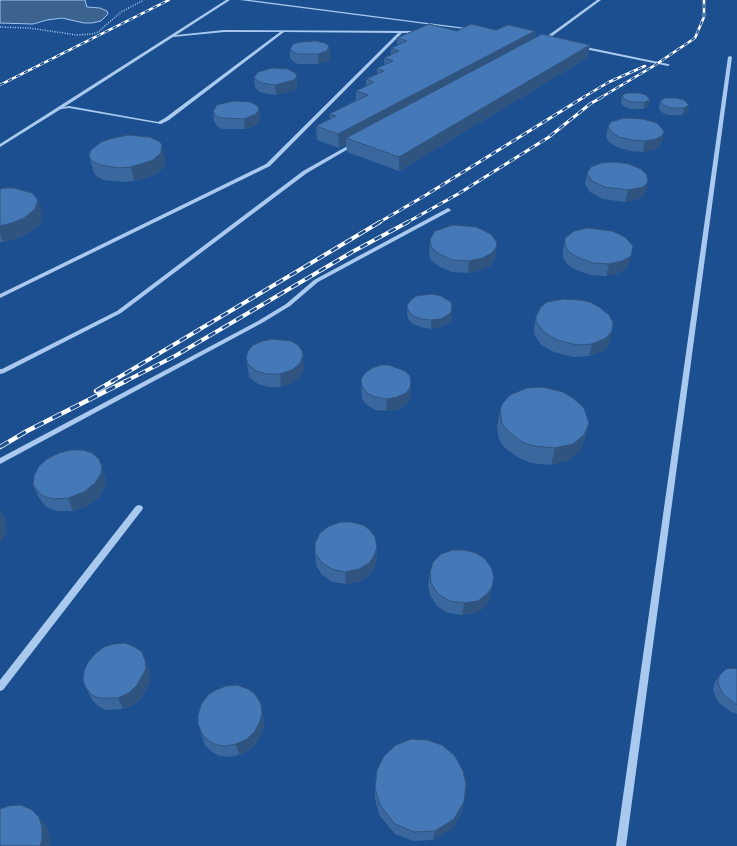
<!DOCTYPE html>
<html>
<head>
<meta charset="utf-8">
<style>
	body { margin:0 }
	canvas { display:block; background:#1b4f8f }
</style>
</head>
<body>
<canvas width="737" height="846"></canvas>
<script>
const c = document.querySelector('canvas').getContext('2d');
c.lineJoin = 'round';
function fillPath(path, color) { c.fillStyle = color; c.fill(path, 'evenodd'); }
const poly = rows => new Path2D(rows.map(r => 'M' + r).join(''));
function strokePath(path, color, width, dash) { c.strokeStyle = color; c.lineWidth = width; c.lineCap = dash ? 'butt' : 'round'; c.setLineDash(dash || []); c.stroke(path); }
const water = poly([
	[0,0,85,0,87,7,100,8,107,11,108,14,101,21,92,23,84,23,62,18,47,20,33,24,0,23,0,0]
]);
fillPath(water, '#3c6290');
strokePath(water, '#9cc4f0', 1);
strokePath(poly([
	[0,27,29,28,77,35,92,34,98,32,121,12,144,0]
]), '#a9c9ee', 1.5, [1, 1.5]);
fillPath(poly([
	[226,0,230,0,176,35,224,30,419,31,421,32,419,33,402,33,270,166,0,298,0,294,266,164,398,33,284,32,169,120,161,124,69,108,61,109,0,147,0,144,226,0],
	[224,32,280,32,165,118,158,122,69,106,64,107,173,37,224,32],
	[240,0,250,0,474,29,472,30,240,0],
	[597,0,601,0,544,42,542,42,542,40,597,0],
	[581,46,668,64,670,65,668,66,580,48,581,46],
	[730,56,732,57,626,846,616,846,728,57,730,56],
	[351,144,355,145,307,173,121,313,4,373,0,374,0,369,2,369,117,311,303,171,351,144],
	[448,208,451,210,450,211,318,282,290,306,262,323,0,464,0,458,258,321,286,304,314,280,448,208],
	[139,505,142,506,143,508,142,510,3,690,0,691,0,680,136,506,139,505]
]), '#a9c9ee');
const railFar3 = poly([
	[0,85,169,0],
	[582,98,609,82,645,66],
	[600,98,652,67,695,38,704,17,704,0]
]);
const railFar2 = poly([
	[378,223,426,195,584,97],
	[406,223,458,194,549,137,590,104,602,97]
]);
const railFar1 = poly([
	[111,382,380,222],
	[124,382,175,356,352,252,408,222]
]);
const rail = poly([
	[96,391,113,381],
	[0,447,27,431,126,381]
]);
strokePath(railFar3, '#fff', 2.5);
strokePath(railFar2, '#fff', 3);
strokePath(railFar1, '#fff', 4);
strokePath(rail, '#fff', 4.5);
strokePath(railFar3, '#1b4f8f', 1.5, [4.5]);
strokePath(railFar2, '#1b4f8f', 2, [6]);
strokePath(railFar1, '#1b4f8f', 2.5, [8]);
strokePath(rail, '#1b4f8f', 3, [10]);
fillPath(poly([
	[496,30,535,31,534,38,590,45,587,58,399,171,347,152,346,144,339,148,317,140,316,126,330,119,329,114,356,100,356,91,366,86,366,79,377,74,377,68,384,65,384,58,391,55,391,48,397,45,397,38,457,31],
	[329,46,330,56,328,61,318,64,298,64,294,62,290,58,290,49],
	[254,77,297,86,295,90,276,95,263,93,258,91,255,87],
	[622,95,650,100,648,106,643,109,630,109,623,106,621,102],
	[660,101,689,105,687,112,682,115,669,115,661,112,659,108],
	[259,110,260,120,257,125,245,129,222,129,217,126,214,121,213,111],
	[608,126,664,131,662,142,659,147,653,150,643,152,630,151,617,147,609,142,606,137],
	[89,155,165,159,164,167,156,174,134,181,123,182,104,180,98,177,94,173],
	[587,173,645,194,641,198,625,202,603,199,590,192,585,184],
	[0,189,43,215,40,224,29,233,18,238,3,242,0,242],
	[565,238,631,256,627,268,619,273,606,276,590,275,574,269,567,264,563,258,563,249],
	[430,239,495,258,491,265,482,270,468,273,452,272,438,266,430,259,429,251],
	[407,305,452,316,451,320,447,324,440,327,431,329,421,327,413,324,408,319,407,313],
	[536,316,612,331,609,344,603,351,589,356,574,357,554,352,541,345,534,334,534,328],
	[246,358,304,369,301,376,294,382,281,387,268,387,258,384,249,377,248,370],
	[361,379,411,382,411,395,409,401,405,405,397,410,386,411,375,410,367,405,362,399],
	[500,410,589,423,584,440,580,451,569,460,551,465,531,463,519,458,505,448,499,440,497,427],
	[106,480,105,487,100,496,89,505,73,511,57,511,46,507,39,498,33,485],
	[315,553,377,560,374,569,369,575,359,582,346,584,332,582,322,575,316,565],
	[430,572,490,599,486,606,476,613,462,615,448,613,437,606,430,595,428,585],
	[145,660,150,672,150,681,142,697,134,705,123,709,105,710,98,706,92,700,86,688],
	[737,669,737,714,731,712,718,702,713,690,714,684,719,676],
	[261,704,264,724,262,732,257,742,249,750,239,755,229,757,220,756,212,752,205,745,198,724],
	[375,788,464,802,462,812,452,829,433,840,413,841,395,834,379,815,375,799]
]), '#3a679d');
fillPath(poly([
	[535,31,534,44,346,138,346,144,339,148,338,134],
	[590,45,587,58,399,171,399,157],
	[329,46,330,56,328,61,318,64,318,54],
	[297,76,297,86,295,90,276,95,275,85],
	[650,100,648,106,643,109,645,102],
	[689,105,687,112,682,115,684,108],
	[259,110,260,120,257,125,245,129,244,119],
	[664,131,662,142,659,147,653,150,643,152,645,141],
	[162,145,165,159,164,167,156,174,134,181,131,167],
	[648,182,645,194,641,198,625,202,628,190],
	[38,200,43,215,40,224,29,233,18,238,3,242,0,234,0,226],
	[497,246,495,258,491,265,482,270,468,273,469,261],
	[631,256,627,268,619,273,606,276,609,264],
	[452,307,451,320,447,324,440,327,431,329,431,320],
	[612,331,609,344,603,351,589,356,592,344],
	[303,356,304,369,301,376,294,382,281,387,280,374],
	[411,382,411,395,409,401,405,405,397,410,386,411,387,399],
	[589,423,584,440,580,451,569,460,551,465,555,448],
	[102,467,106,480,105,487,100,496,89,505,73,511,68,498],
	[0,508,5,519,7,528,5,536,0,544],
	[377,547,377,560,374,569,369,575,359,582,346,584,345,572],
	[492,587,490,599,486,606,476,613,462,615,464,603],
	[145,660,150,672,150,681,142,697,134,705,123,709,118,698],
	[261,704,264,724,262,732,257,742,249,750,239,755,236,744],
	[464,802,462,812,452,829,433,840,435,831],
	[39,817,47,827,50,838,50,846,40,846]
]), '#305480');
const building = poly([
	[429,24,457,31,471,24,496,30,508,25,535,31,338,134,316,126,336,116,329,114,368,95,356,91,374,82,366,79,384,71,377,68,393,61,384,58,399,51,391,48,407,41,397,38,429,24],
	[542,34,590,45,399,157,346,138,542,34],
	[316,41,325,43,329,46,327,51,318,54,298,54,293,52,290,49,293,44,300,42,316,41],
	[272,68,288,69,295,73,297,76,294,80,275,85,262,83,257,81,254,77,258,72,272,68],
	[627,93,639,93,646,95,650,100,645,102,632,102,624,99,622,95,627,93],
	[665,98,677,98,684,100,689,105,684,108,671,108,663,105,660,101,665,98],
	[233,101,250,102,258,106,259,110,256,114,244,119,221,118,216,116,213,111,217,105,233,101],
	[624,118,643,119,657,123,664,131,662,136,656,139,645,141,632,140,619,137,611,132,608,126,611,122,624,118],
	[128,135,150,137,160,142,162,145,161,153,153,160,131,167,119,168,101,165,94,162,90,159,89,155,91,150,101,142,110,139,128,135],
	[615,162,629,164,641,169,647,175,648,182,643,187,628,190,605,187,592,181,587,173,591,167,601,163,615,162],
	[3,188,14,188,32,193,38,200,35,209,24,218,12,223,0,226,0,189,3,188],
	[453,225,476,227,491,234,496,241,497,246,492,253,483,258,469,261,453,260,439,254,431,247,430,239,435,231,453,225],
	[588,228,612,231,625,237,633,246,631,256,622,261,609,264,593,263,577,257,569,252,565,246,565,238,574,231,588,228],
	[432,294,441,296,451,302,452,307,451,312,448,315,441,319,431,320,421,319,413,316,408,310,407,305,411,300,416,296,432,294],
	[564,299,580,300,590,302,599,307,609,315,613,322,612,331,606,338,592,344,577,345,557,340,544,332,536,322,536,316,541,307,547,302,564,299],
	[272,339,291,341,298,345,302,351,303,356,300,363,292,370,280,374,267,374,256,371,248,364,246,358,248,351,253,345,263,341,272,339],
	[381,365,389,365,405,371,410,376,411,382,410,388,406,393,397,397,387,399,375,397,367,393,362,386,361,379,365,373,372,368,381,365],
	[543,387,563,392,573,398,584,408,589,423,584,435,573,444,555,448,534,446,522,442,508,431,502,424,500,410,502,404,510,395,527,388,543,387],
	[71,450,83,450,92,453,99,459,102,467,101,474,95,483,84,492,68,498,52,499,41,495,33,485,34,476,39,466,47,459,59,453,71,450],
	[341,522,351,522,363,525,370,530,375,537,377,547,374,556,369,563,359,569,345,572,332,569,322,563,315,553,315,543,320,533,329,526,341,522],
	[453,550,463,550,476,553,484,558,491,567,494,577,492,587,488,593,478,601,464,603,450,601,438,594,431,583,430,572,433,562,441,554,453,550],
	[125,643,135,647,142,652,145,660,146,669,137,685,129,693,118,698,99,698,92,695,86,688,83,680,84,671,88,662,96,653,104,647,114,644,125,643],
	[734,668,737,669,737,705,723,694,718,683,719,676,726,669,734,668],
	[237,685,248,689,255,694,261,704,262,713,260,721,255,731,247,739,236,744,226,746,217,745,209,741,202,734,198,724,198,715,201,705,208,695,216,690,226,686,237,685],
	[411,739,427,740,442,745,455,756,463,771,466,784,464,802,454,819,435,831,414,832,395,824,380,805,375,788,377,770,384,756,396,745,411,739],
	[21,805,32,810,39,817,42,828,42,840,40,846,0,846,0,809,8,806,21,805]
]);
fillPath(building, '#4478b7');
strokePath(building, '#305480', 1);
</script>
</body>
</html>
